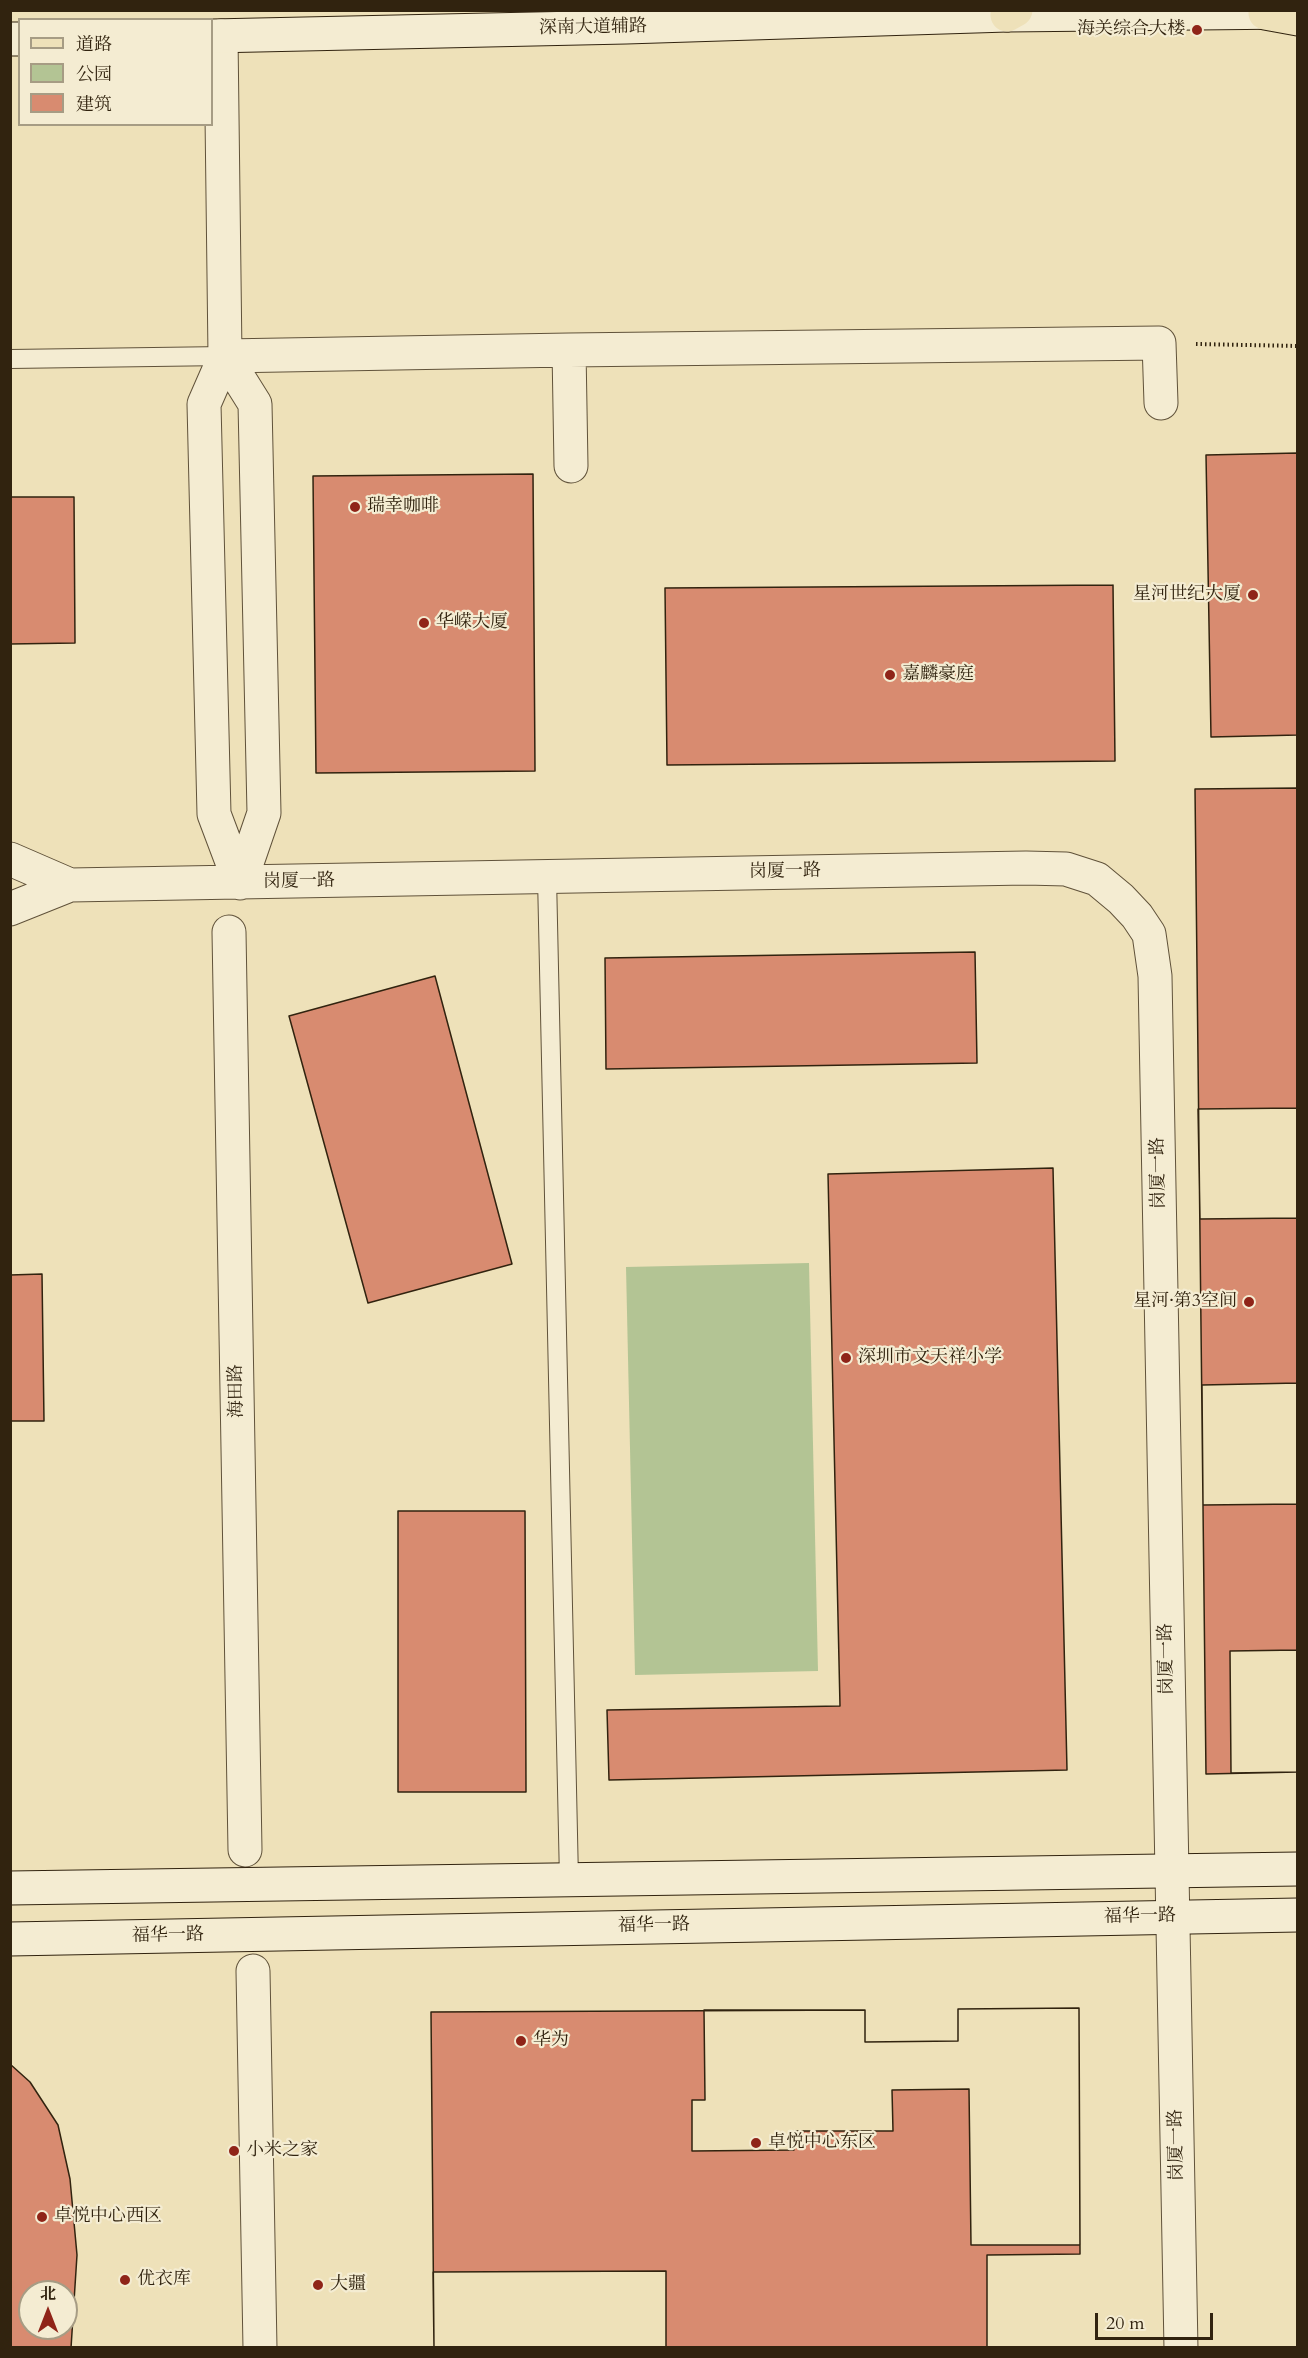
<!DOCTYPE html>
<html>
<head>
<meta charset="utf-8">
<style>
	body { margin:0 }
	#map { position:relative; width:1308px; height:2358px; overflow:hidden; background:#eee1b9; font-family:Cardo,"Noto Serif SC",serif }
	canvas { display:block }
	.frame { position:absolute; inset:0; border:12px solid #31230f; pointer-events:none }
	.legend { position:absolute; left:18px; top:18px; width:195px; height:108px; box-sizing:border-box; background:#f4ecd2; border:2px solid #a69c84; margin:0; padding:8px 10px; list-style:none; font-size:18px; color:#31230f }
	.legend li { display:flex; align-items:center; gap:12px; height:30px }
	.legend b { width:30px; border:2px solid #a69c84 }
	.north { position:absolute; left:18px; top:2280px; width:60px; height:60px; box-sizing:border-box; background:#f4ecd2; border:2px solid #a69c84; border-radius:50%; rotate:0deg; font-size:16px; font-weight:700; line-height:24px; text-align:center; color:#31230f }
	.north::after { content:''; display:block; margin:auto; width:21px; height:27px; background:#8f2418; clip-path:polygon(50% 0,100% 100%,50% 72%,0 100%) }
	.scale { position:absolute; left:1095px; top:2313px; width:118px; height:27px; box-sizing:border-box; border:3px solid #31230f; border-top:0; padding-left:8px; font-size:18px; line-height:21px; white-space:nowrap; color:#31230f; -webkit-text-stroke:4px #f4ecd2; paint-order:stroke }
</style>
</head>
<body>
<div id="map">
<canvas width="1308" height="2358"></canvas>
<div class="frame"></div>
<ul class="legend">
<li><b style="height:8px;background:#eee1b9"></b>道路</li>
<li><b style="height:16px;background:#b3c494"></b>公园</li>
<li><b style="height:16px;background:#d88b70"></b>建筑</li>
</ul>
<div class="north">北</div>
<div class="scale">20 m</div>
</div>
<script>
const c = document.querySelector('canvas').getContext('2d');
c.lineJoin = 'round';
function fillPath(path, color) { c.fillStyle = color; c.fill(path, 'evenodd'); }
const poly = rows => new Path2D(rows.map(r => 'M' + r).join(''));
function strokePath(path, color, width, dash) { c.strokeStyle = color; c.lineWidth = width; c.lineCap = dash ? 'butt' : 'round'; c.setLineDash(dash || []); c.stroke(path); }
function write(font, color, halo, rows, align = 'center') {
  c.font = font + ' Cardo,"Noto Serif SC",serif'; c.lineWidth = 4.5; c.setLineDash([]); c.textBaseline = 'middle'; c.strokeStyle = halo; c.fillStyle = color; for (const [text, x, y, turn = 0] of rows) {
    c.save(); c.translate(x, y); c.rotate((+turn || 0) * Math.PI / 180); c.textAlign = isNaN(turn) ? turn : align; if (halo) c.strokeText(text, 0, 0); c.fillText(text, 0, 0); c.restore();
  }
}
fillPath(poly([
	[809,1263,818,1671,635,1675,626,1267]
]), '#b3c494');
const building = poly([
	[1298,453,1298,735,1211,737,1206,455,1298,453],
	[533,474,535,771,316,773,313,476,533,474],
	[10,497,74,497,75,643,10,644,10,497],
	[1113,585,1115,761,667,765,665,588,1113,585],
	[1298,788,1298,1772,1206,1774,1195,789,1298,788],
	[975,952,977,1063,606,1069,605,958,975,952],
	[435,976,512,1264,368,1303,289,1016,435,976],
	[1298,1108,1298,1218,1200,1219,1198,1109,1298,1108],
	[1053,1168,1067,1770,609,1780,607,1710,840,1706,828,1174,1053,1168],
	[42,1274,44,1421,10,1421,10,1275,42,1274],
	[1298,1383,1298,1504,1203,1505,1202,1385,1298,1383],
	[398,1511,525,1511,526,1792,398,1792,398,1511],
	[1298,1650,1298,1772,1231,1773,1230,1651,1298,1650],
	[1079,2008,1080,2245,971,2245,969,2089,892,2090,893,2131,794,2131,794,2150,692,2151,692,2100,705,2100,704,2010,865,2010,865,2042,958,2041,958,2009,1079,2008],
	[1079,2008,1080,2254,987,2255,987,2348,434,2348,431,2012,865,2010,865,2042,958,2041,958,2009,1079,2008],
	[10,2064,30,2082,58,2125,70,2179,77,2255,71,2348,10,2348,10,2064],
	[30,2292,66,2292,66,2328,30,2328,30,2292],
	[666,2271,666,2347,434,2348,433,2272,666,2271]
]);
fillPath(building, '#d88b70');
strokePath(building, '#31230f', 1.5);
const lane = poly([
	[10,359,225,356],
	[547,877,569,1879]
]);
const street = poly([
	[221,36,225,356,204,404,214,814,240,883],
	[569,350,571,466],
	[225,356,569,350,1159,343,1161,403],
	[225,356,255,404,264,813,240,883],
	[10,859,70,885],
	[10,909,70,885,1026,868,1066,869,1097,879,1121,899,1137,916,1149,934,1155,976,1181,2348],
	[229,932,245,1850],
	[253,1971,260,2348]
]);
const secondary = poly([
	[212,36,626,27,1007,15,1292,12],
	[10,39,20,39],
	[10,1888,1298,1869],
	[10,1939,1298,1915]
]);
const primary = poly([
	[1265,13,1298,19],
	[1007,15,1016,10]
]);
strokePath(lane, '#60523a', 20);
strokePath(street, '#60523a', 35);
strokePath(secondary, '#31230f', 35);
strokePath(primary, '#31230f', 35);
strokePath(poly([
	[1196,344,1298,346]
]), '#31230f', 4, [1.5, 3]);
strokePath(lane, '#f4ecd2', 18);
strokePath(street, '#f4ecd2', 33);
strokePath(secondary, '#f4ecd2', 33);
strokePath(primary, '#eee1b9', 33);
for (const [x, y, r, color] of [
	[1197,30,6,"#8f2418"],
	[355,507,6,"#8f2418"],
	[1253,595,6,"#8f2418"],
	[424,623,6,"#8f2418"],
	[890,675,6,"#8f2418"],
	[1249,1302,6,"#8f2418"],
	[846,1358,6,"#8f2418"],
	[521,2041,6,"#8f2418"],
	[756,2143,6,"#8f2418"],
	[234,2151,6,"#8f2418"],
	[42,2217,6,"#8f2418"],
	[125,2280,6,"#8f2418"],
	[318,2285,6,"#8f2418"]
]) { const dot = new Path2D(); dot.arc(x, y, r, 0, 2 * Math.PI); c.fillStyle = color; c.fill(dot); strokePath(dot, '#f4ecd2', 2); }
write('18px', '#31230f', '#f4ecd2', [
	["深南大道辅路",593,28,-1],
	["岗厦一路",785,872,-1],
	["岗厦一路",299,882,-1],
	["岗厦一路",1159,1173,-91],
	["海田路",237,1391,-91],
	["岗厦一路",1167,1659,-91],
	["福华一路",1140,1917,-1],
	["福华一路",654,1926,-1],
	["福华一路",168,1936,-1],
	["岗厦一路",1177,2145,-91]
]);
write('18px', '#31230f', '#f4ecd2', [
	["海关综合大楼",1185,30,"right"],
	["瑞幸咖啡",367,507],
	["星河世纪大厦",1241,595,"right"],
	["华嵘大厦",436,623],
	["嘉麟豪庭",902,675],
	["星河·第3空间",1237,1302,"right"],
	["深圳市文天祥小学",858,1358],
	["华为",533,2041],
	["卓悦中心东区",768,2143],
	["小米之家",246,2151],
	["卓悦中心西区",54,2217],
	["优衣库",137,2280],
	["大疆",330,2285]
], 'left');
</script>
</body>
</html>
